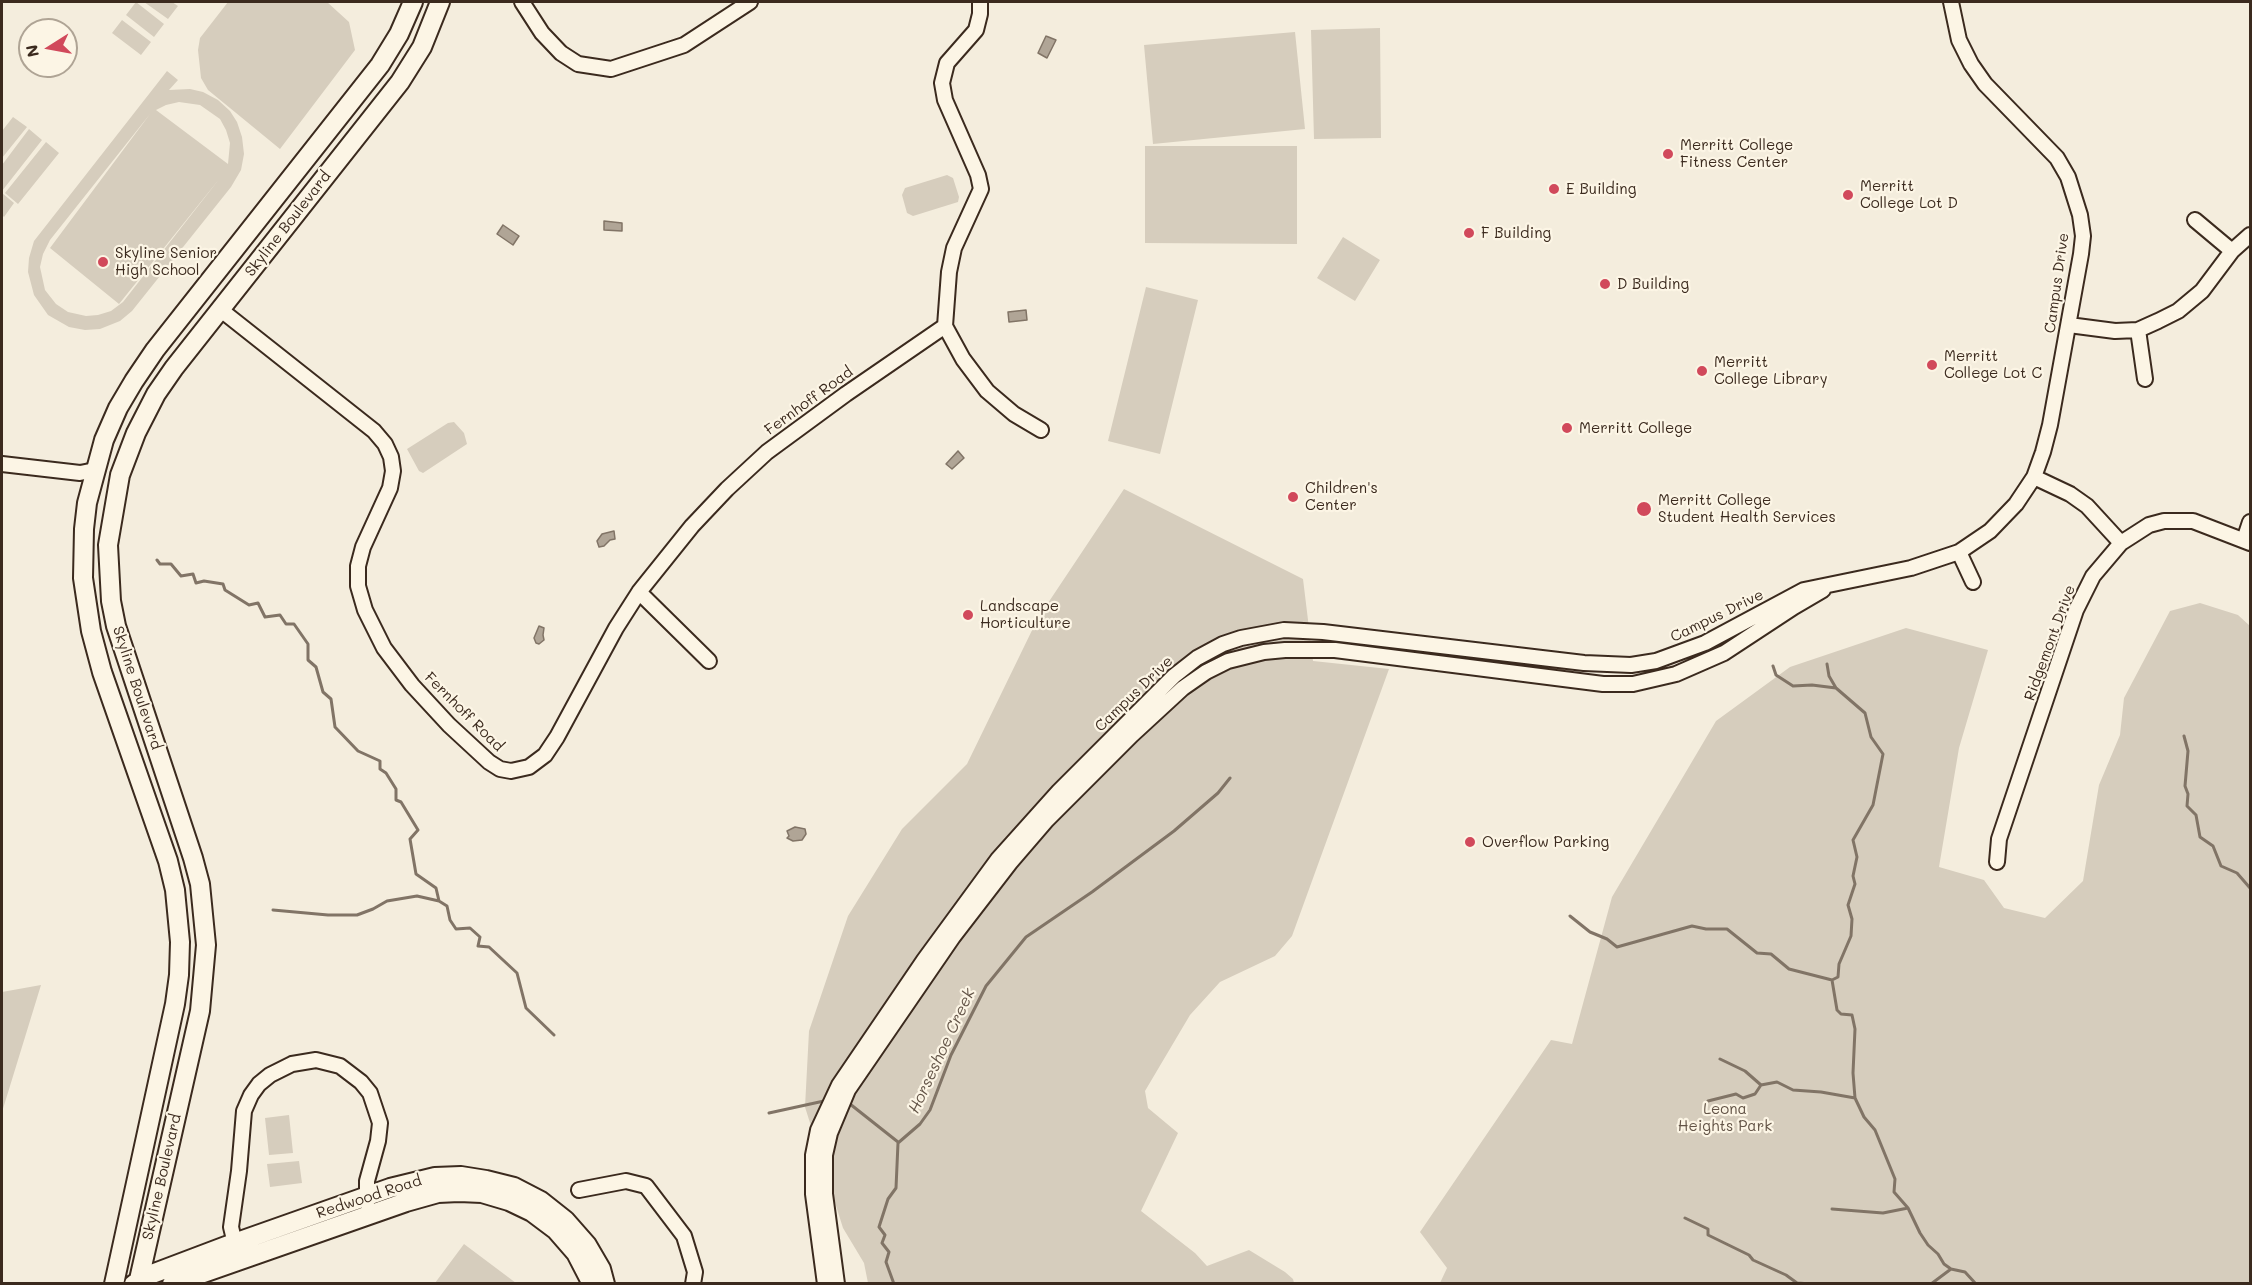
<!DOCTYPE html>
<html>
<head>
<meta charset="utf-8">
<style>
	body { margin:0 }
	#map { position:relative; width:2252px; height:1285px; overflow:hidden; background:#f4eddd; font-family:Mali,sans-serif }
	canvas { display:block }
	.frame { position:absolute; inset:0; border:3px solid #3b2a1e; pointer-events:none }
	.north { position:absolute; left:18px; top:18px; width:60px; height:60px; box-sizing:border-box; background:#fcf5e5; border:2px solid #afa495; border-radius:50%; rotate:259deg; font-size:16px; font-weight:700; line-height:24px; text-align:center; color:#3b2a1e }
	.north::after { content:''; display:block; margin:auto; width:21px; height:27px; background:#d1495b; clip-path:polygon(50% 0,100% 100%,50% 72%,0 100%) }
</style>
</head>
<body>
<div id="map">
<canvas width="2252" height="1285"></canvas>
<div class="frame"></div>
<div class="north">N</div>
</div>
<script>
const c = document.querySelector('canvas').getContext('2d');
c.lineJoin = 'round';
function fillPath(path, color) { c.fillStyle = color; c.fill(path, 'evenodd'); }
const poly = rows => new Path2D(rows.map(r => 'M' + r).join(''));
function strokePath(path, color, width, dash) { c.strokeStyle = color; c.lineWidth = width; c.lineCap = dash ? 'butt' : 'round'; c.setLineDash(dash || []); c.stroke(path); }
function write(font, color, halo, rows, align = 'center') {
  c.font = font + ' Mali,sans-serif'; c.lineWidth = 4.5; c.setLineDash([]); c.textBaseline = 'middle'; c.strokeStyle = halo; c.fillStyle = color; for (const [text, x, y, turn = 0] of rows) {
    c.save(); c.translate(x, y); c.rotate((+turn || 0) * Math.PI / 180); c.textAlign = isNaN(turn) ? turn : align; if (halo) c.strokeText(text, 0, 0); c.fillText(text, 0, 0); c.restore();
  }
}
fillPath(poly([
	[136,2,164,24,154,37,126,15],
	[144,2,172,2,178,6,168,19],
	[228,2,327,2,349,22,355,50,280,149,208,90,201,78,198,50,200,38],
	[122,20,151,42,141,55,112,33],
	[1380,28,1381,138,1314,139,1311,30],
	[1295,32,1305,129,1153,144,1144,45],
	[167,71,178,80,169,90,190,89,203,92,218,100,230,111,237,122,242,137,244,154,241,170,231,187,132,311,120,321,100,329,85,330,69,327,48,315,34,295,28,272,29,258,34,241],
	[179,102,200,105,220,119,226,130,230,143,228,164,156,110,166,105],
	[150,114,50,248,119,304,220,178,123,302,111,311,98,315,86,316,68,312,56,304,45,290,40,267,43,254,50,240],
	[13,117,27,127,2,158,2,131],
	[29,129,42,140,2,191,2,165],
	[46,142,59,153,18,204,5,193],
	[1145,146,1297,146,1297,244,1145,243],
	[947,175,953,178,959,197,958,202,913,216,907,213,902,195,905,188],
	[2,193,14,203,4,217,2,215],
	[1343,237,1380,260,1355,301,1317,278],
	[1146,287,1198,300,1160,454,1108,441],
	[454,422,464,433,467,444,423,473,419,471,407,449,448,423],
	[1124,489,1303,579,1313,661,1389,669,1292,936,1275,956,1220,982,1190,1015,1145,1091,1148,1108,1178,1133,1141,1211,1195,1253,1207,1266,1249,1250,1285,1272,1293,1279,1294,1283,868,1283,864,1263,843,1228,805,1107,809,1031,848,916,902,829,967,764,1038,618],
	[2200,603,2238,615,2250,626,2250,1283,1440,1283,1447,1268,1420,1232,1551,1040,1572,1044,1612,897,1716,721,1790,667,1906,628,1988,650,1959,748,1939,867,1984,880,2004,908,2045,918,2083,881,2099,785,2120,735,2124,698,2170,611],
	[41,985,2,1112,2,992],
	[289,1115,293,1153,269,1155,265,1118],
	[299,1161,302,1183,270,1187,267,1164],
	[464,1244,516,1283,517,1283,435,1283]
]), '#d6cdbd');
const water = poly([
	[1046,36,1056,40,1047,58,1038,53,1046,36],
	[604,221,622,223,622,231,604,230,604,221],
	[503,225,519,236,513,245,497,234,503,225],
	[1026,310,1027,320,1009,322,1008,312,1026,310],
	[958,451,964,458,952,469,946,464,958,451],
	[614,531,615,539,610,540,604,546,599,547,597,541,602,534,614,531],
	[539,626,544,628,543,635,544,640,539,644,536,643,534,638,539,626],
	[795,827,805,829,806,834,802,840,793,841,787,838,789,836,787,831,795,827]
]);
fillPath(water, '#b0a596');
strokePath(water, '#817466', 1.5);
strokePath(poly([
	[157,560,160,564,171,564,181,576,193,574,196,583,204,581,223,584,225,590,249,605,258,603,265,617,280,615,286,624,294,624,308,644,308,660,316,667,323,692,331,699,335,727,358,751,380,761,380,769,386,773,396,789,396,800,401,802,418,830,410,839,416,874,436,888,439,901,447,906,450,920,456,929,470,928,480,937,478,946,489,947,517,973,526,1008,554,1035],
	[1827,664,1829,676,1836,688,1865,713,1871,737,1883,754,1873,805,1853,840,1857,857,1853,876,1855,884,1848,905,1852,919,1851,936,1839,964,1838,977,1832,980,1837,1010,1841,1014,1852,1015,1855,1029,1853,1073,1855,1098,1864,1117,1875,1130,1895,1179,1894,1192,1908,1208,1920,1233,1928,1245,1938,1254,1944,1264,1951,1269,1965,1272,1976,1284],
	[1773,666,1776,675,1793,686,1812,685,1836,688],
	[2184,736,2188,751,2185,786,2188,794,2187,806,2196,815,2200,837,2213,846,2221,866,2237,873,2250,888],
	[273,910,328,915,357,915,373,909,387,901,417,896,439,901],
	[1570,916,1590,932,1607,939,1617,947,1692,926,1706,929,1727,929,1757,953,1771,954,1789,969,1832,980],
	[1720,1059,1745,1071,1761,1085],
	[1708,1101,1736,1094,1743,1098,1755,1094,1761,1085,1777,1082,1793,1090,1821,1092,1855,1098],
	[850,1104,898,1142],
	[769,1113,824,1101],
	[1832,1209,1883,1213,1908,1208],
	[1685,1218,1708,1229,1708,1235,1749,1255,1753,1260,1786,1275,1797,1283,1811,1284],
	[894,1284,886,1262,889,1252,882,1243,885,1235,879,1227,888,1199,896,1188,898,1143,920,1124,930,1110,951,1055,986,986,1026,937,1092,892,1174,831,1218,793,1230,778],
	[1931,1284,1951,1269]
]), '#817466', 3);
const minor = poly([
	[522,2,542,33,561,53,578,64,611,69,684,45,750,2],
	[980,2,980,14,976,30,947,63,942,83,945,100,978,175,981,189,954,248,949,272,945,326,963,359,987,391,1014,414,1041,430],
	[2195,220,2232,251],
	[221,310,374,431,385,444,391,457,393,471,390,488,363,547,358,566,358,586,365,610,384,648,412,685,449,725,489,762,500,769,511,771,529,767,545,755,557,737,616,628,639,592,692,526,727,489,767,452,846,394,945,326],
	[2069,325,2115,331,2138,330,2158,321,2178,311,2202,291,2232,251,2250,235],
	[2138,330,2145,379],
	[2,464,80,473,95,470],
	[2034,477,2070,494,2087,506,2121,543],
	[2244,540,2250,522],
	[1959,552,1973,582],
	[639,592,709,661],
	[1997,862,1999,839,2076,610,2093,576,2121,543,2149,525,2164,521,2193,521,2250,543],
	[579,1190,626,1181,646,1186,684,1236,695,1272,693,1284],
	[237,1252,231,1227,239,1171,244,1111,251,1095,259,1084,270,1075,292,1064,316,1060,340,1066,361,1082,370,1093,380,1123,378,1141,367,1181,367,1203],
	[825,1284,813,1194,813,1155,818,1130,839,1085,924,960,998,859,1059,791,1174,676,1197,658,1223,644,1241,638,1284,630,1323,632,1584,663,1631,665,1656,661,1705,643,1804,590,1911,568,1959,552,1990,531,2016,504,2034,477,2043,452,2050,425,2081,254,2083,236,2080,215,2068,177,2057,158,1985,84,1971,64,1959,40,1951,2],
	[837,1284,825,1194,825,1155,830,1133,848,1090,953,937,1010,863,1047,820,1132,735,1183,688,1206,672,1228,661,1264,652,1285,650,1335,650,1603,684,1633,684,1676,674,1724,653,1794,607,1823,590]
]);
const major = poly([
	[114,1284,175,1004,179,975,180,942,175,890,168,861,102,672,91,631,83,578,84,529,87,503,104,440,118,408,134,381,155,350,380,65,399,34,413,2],
	[134,1284,152,1274,226,1246,390,1188,435,1177,461,1176,486,1180,514,1187,541,1201,565,1220,587,1245,601,1269,605,1284],
	[138,1284,200,1011,206,945,200,884,193,858,116,626,111,601,108,545,120,475,136,433,156,394,174,368,400,82,422,47,440,2],
	[172,1284,406,1202,438,1193,459,1192,482,1193,509,1201,532,1212,556,1230,576,1253,592,1284]
]);
strokePath(minor, '#3b2a1e', 18);
strokePath(major, '#3b2a1e', 22);
strokePath(minor, '#fcf5e5', 14);
strokePath(major, '#fcf5e5', 18);
for (const [x, y, r, color] of [
	[1668,154,6,"#d1495b"],
	[1554,189,6,"#d1495b"],
	[1848,195,6,"#d1495b"],
	[1469,233,6,"#d1495b"],
	[103,262,6,"#d1495b"],
	[1605,284,6,"#d1495b"],
	[1932,365,6,"#d1495b"],
	[1702,371,6,"#d1495b"],
	[1567,428,6,"#d1495b"],
	[1293,497,6,"#d1495b"],
	[1644,509,8,"#d1495b"],
	[968,615,6,"#d1495b"],
	[1470,842,6,"#d1495b"]
]) { const dot = new Path2D(); dot.arc(x, y, r, 0, 2 * Math.PI); c.fillStyle = color; c.fill(dot); strokePath(dot, '#fcf5e5', 2); }
write('15px', '#3b2a1e', '#fcf5e5', [
	["Merritt College",1680,145],
	["Fitness Center",1680,162],
	["Merritt",1860,186],
	["College Lot D",1860,203],
	["E Building",1566,189],
	["F Building",1481,233],
	["Skyline Senior",115,253],
	["High School",115,270],
	["D Building",1617,284],
	["Merritt",1944,356],
	["College Lot C",1944,373],
	["Merritt",1714,362],
	["College Library",1714,379],
	["Merritt College",1579,428],
	["Children's",1305,488],
	["Center",1305,505],
	["Merritt College",1658,500],
	["Student Health Services",1658,517],
	["Landscape",980,606],
	["Horticulture",980,623],
	["Overflow Parking",1482,842]
], 'left');
write('15px', '#3b2a1e', '#fcf5e5', [
	["Skyline Boulevard",288,224,-52],
	["Campus Drive",2057,283,-82],
	["Fernhoff Road",809,401,-36],
	["Campus Drive",1717,616,-26],
	["Ridgemont Drive",2050,643,-70],
	["Skyline Boulevard",137,688,72],
	["Campus Drive",1134,694,-44],
	["Fernhoff Road",464,712,45],
	["Skyline Boulevard",162,1177,-77],
	["Redwood Road",369,1197,-18]
]);
write('15px', '#625346', '#fcf5e5', [
	["Leona",1725,1109],
	["Heights Park",1725,1126]
]);
write('italic 16px', '#645548', '#fcf5e5', [
	["Horseshoe Creek",942,1051,-65]
]);
</script>
</body>
</html>
